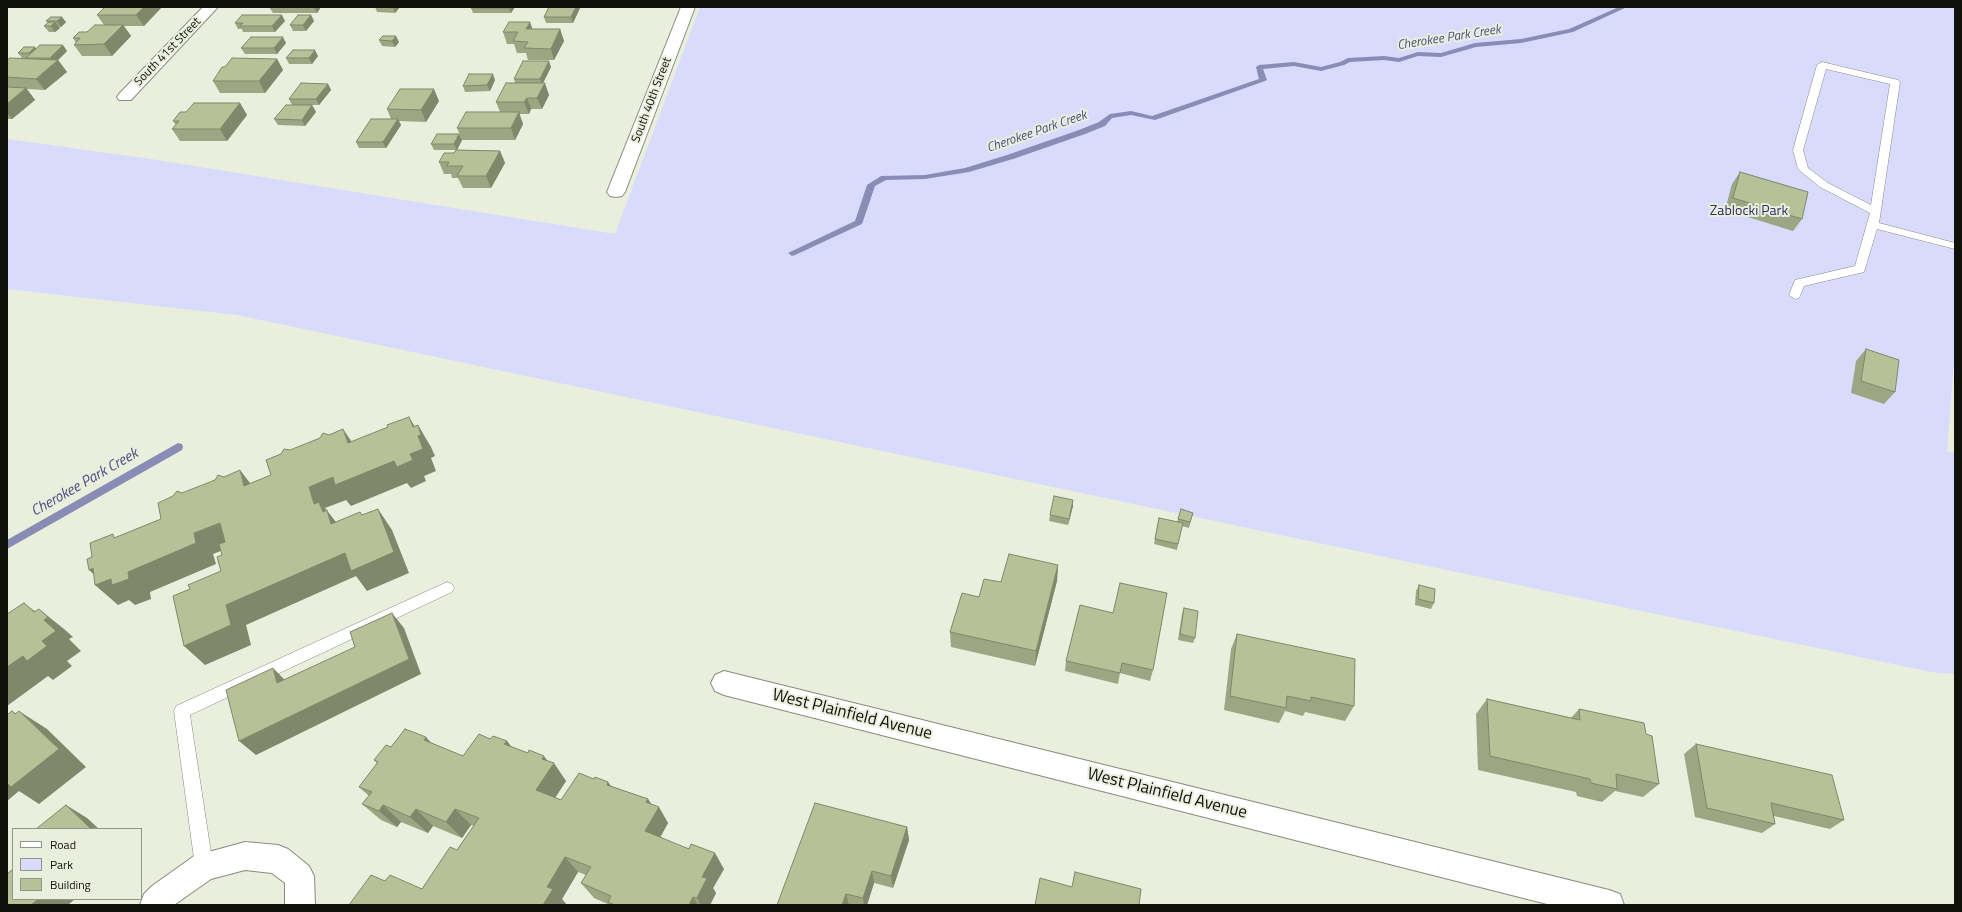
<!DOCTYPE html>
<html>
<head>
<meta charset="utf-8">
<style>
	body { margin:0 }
	#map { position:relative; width:1962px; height:912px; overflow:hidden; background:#e9eedd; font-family:"Titillium Web",sans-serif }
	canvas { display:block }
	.frame { position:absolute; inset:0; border:8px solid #10110b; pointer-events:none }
	.legend { position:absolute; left:12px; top:828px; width:130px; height:72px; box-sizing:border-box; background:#e9eedd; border:1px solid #929689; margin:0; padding:5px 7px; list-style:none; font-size:12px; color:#10110b }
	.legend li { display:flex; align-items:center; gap:8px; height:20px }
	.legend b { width:20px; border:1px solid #929689 }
</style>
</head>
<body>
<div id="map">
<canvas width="1962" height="912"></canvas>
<div class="frame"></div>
<ul class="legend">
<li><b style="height:5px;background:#fff"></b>Road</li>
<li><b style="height:11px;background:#d8dbfc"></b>Park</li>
<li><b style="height:11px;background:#b7c197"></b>Building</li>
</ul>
</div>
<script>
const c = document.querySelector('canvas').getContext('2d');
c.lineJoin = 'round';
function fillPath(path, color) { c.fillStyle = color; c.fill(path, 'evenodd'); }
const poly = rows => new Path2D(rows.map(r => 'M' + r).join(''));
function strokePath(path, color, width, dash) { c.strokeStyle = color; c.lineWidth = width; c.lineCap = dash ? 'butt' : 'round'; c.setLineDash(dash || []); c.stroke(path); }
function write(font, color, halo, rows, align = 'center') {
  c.font = font + ' "Titillium Web",sans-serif'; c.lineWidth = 4; c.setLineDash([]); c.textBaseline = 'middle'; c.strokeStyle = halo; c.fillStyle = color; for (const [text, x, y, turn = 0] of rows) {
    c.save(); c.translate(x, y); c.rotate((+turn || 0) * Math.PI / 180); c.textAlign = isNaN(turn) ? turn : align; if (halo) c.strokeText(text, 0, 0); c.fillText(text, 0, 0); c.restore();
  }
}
fillPath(poly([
	[700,7,1955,7,1955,347,1947,452,1955,453,1955,674,1931,672,237,315,7,289,7,139,151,159,615,234]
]), '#d8dbfc');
fillPath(poly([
	[1619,7,1627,7,1573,32,1521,43,1476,47,1441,57,1418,56,1399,62,1384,60,1350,62,1344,65,1321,71,1294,66,1263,69,1267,80,1265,81,1155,120,1131,115,1112,118,1105,126,1085,134,1013,159,969,172,925,179,886,180,875,186,862,224,795,255,792,256,788,253,855,221,867,185,881,176,925,175,965,168,1007,155,1079,130,1099,122,1110,114,1131,111,1152,116,1259,79,1256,67,1259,65,1294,62,1321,67,1340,62,1348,58,1384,56,1399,58,1418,52,1441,53,1475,43,1521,39,1569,29,1619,7],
	[178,443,182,444,183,447,182,450,7,549,7,540,178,443]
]), '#898cb4');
const service = poly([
	[1822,62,1898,80,1900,82,1879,223,1955,243,1955,249,1877,229,1864,272,1804,286,1799,298,1795,299,1789,295,1795,280,1855,266,1870,213,1820,187,1798,169,1793,150,1817,65,1822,62],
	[1826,69,1890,84,1871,205,1828,183,1808,168,1803,150,1826,69],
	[447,582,452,584,454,588,452,592,190,715,213,866,210,872,204,875,198,872,195,866,174,711,176,706,447,582]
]);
const minor = poly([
	[203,7,218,7,131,100,119,100,117,97,119,94,203,7],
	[681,7,695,7,625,192,622,196,616,197,610,196,607,192,681,7],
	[724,671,1609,890,1620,894,1624,905,1551,905,724,695,715,691,711,683,715,675,724,671],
	[245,842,278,845,288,849,309,866,314,876,315,905,285,905,285,883,272,873,245,870,211,879,174,905,140,905,144,894,152,886,194,856,245,842]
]);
strokePath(service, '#888c7d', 1);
strokePath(minor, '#888c7d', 2);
fillPath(service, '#fff');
fillPath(minor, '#fff');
fillPath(poly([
	[162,7,144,26,124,26,131,36,112,56,82,56,74,45,76,43,73,38,104,25,97,15],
	[269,7,321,7,317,13,273,13],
	[375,7,400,7,395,13,377,12],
	[515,7,511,13,473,13,471,8],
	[549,7,580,7,580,8,573,23,546,23,544,17],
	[311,15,314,21,306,31,293,31,290,25],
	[51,17,66,22,61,27,59,27,60,28,55,32,49,32,44,26,48,23,46,21],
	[285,21,275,32,243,32,242,29,238,29,235,23],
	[533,29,560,29,564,41,554,60,528,60,526,53,517,53,514,44,507,44,503,32],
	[383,36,399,42,395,47,382,46,379,40],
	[286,43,277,54,245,54,241,48],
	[35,47,36,49,67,51,58,60,67,72,45,90,27,89,35,100,12,119,7,119,7,60,22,58,18,53],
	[318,56,312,64,289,64,286,58],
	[277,59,283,70,265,93,220,93,213,81,225,67],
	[551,67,543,83,549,95,542,109,531,109,529,114,519,114,523,124,515,140,462,140,457,128,500,112,496,102,515,83,514,79],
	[495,80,490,91,465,92,463,86],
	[328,84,331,90,319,105,292,105,289,99],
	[439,101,426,122,399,121,401,125,386,148,359,148,356,142,391,119,387,109],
	[240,103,247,115,227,141,180,141,172,129,176,125,173,121],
	[312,105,316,112,305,126,278,125,274,119],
	[459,134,462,140,457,150,500,151,505,163,491,188,463,188,458,178,452,178,451,174,444,174,439,162,454,153,456,150,434,150,431,144],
	[1740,172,1802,219,1793,231,1725,210,1732,184],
	[1866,349,1895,392,1884,404,1851,393,1856,361],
	[1073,506,1068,525,1049,521,1050,515],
	[1193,513,1189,528,1182,526,1177,550,1154,544,1159,518,1177,522,1178,519],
	[1058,565,1057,581,1035,666,951,647,950,632,979,597,1001,582],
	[1419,585,1434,603,1431,609,1415,605,1416,591],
	[1080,605,1153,670,1150,681,1120,673,1118,684,1065,671,1066,661],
	[1184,608,1195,638,1193,643,1178,640,1182,614],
	[1237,634,1354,706,1345,721,1305,712,1303,716,1285,711,1279,723,1224,710,1231,649],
	[1487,699,1571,718,1579,709,1646,734,1659,784,1643,797,1615,791,1602,802,1577,796,1576,792,1478,770,1476,714],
	[490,739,507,741,511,747,548,761,566,781,555,798,561,800,594,779,608,782,611,786,648,799,651,804,668,823,660,837,724,869,713,888,716,893,710,905,610,905,594,898,581,883,586,875,578,872,562,899,566,904,566,905,349,905,385,881,422,889,457,850,474,826,471,825,462,838,433,826,428,833,401,822,397,827,381,820,362,804,369,796,359,787,377,763,374,760,431,743,463,756],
	[1696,744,1844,820,1830,829,1774,816,1775,824,1762,833,1695,817,1684,754],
	[907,827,909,840,893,888,874,883,867,905,777,905]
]), '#9da682');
fillPath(poly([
	[144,7,162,7,144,26,136,15],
	[314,7,321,7,317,13],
	[393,7,400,7,395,13],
	[510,7,515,7,511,13,509,8],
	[576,7,580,7,580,8,573,23,571,17],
	[282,15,285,21,275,32,272,26],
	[311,15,314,21,306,31,303,25],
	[62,17,66,22,61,27,57,21],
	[55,22,60,28,55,32,51,26],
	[530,22,534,33,526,29],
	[123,25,131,36,112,56,104,44],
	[560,29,564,41,554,60,551,49],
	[396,36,399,42,395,47,392,41],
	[283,37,286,43,277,54,274,48],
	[63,45,67,51,55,63,58,60,67,72,45,90,36,79,54,64,50,58],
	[35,47,39,53,32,58,29,53],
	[315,50,318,56,312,64,309,58],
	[277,59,283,70,265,93,259,81],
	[549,61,551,67,542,85,540,79],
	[493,74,495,80,490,91,487,85],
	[545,83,549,95,542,109,537,98],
	[328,84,331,90,319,105,316,99],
	[26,88,35,100,12,119,7,113,7,104],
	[434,89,439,101,426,122,421,110],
	[527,98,531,109,529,114,524,102],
	[240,103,247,115,227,141,220,129],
	[312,105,316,112,305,126,302,120],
	[519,112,523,124,515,140,511,128],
	[398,119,401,125,386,148,383,142],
	[459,134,462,140,457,150,454,144],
	[500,151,505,163,491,188,486,176],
	[409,417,420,435,418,425,431,447,435,456,431,458,436,471,424,476,426,481,411,488,407,483,351,506,346,500,325,508,343,531,348,544,314,504,309,487,333,477,410,454,413,427],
	[343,429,358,451,348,443],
	[240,470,257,492,244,486],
	[1073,500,1073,506,1068,525,1069,519],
	[378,509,392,530,409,573,367,591,356,576,246,625,251,645,205,665,184,646,226,605],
	[220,523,239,544,213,554,216,564,150,592,151,599,135,605,129,600,118,605,95,585,102,582,89,570,93,568,128,572,194,533],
	[1058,565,1057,581,1035,666,1036,651],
	[24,603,45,619,39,609,64,629,73,637,69,639,81,651,67,661,72,666,53,680,48,676,7,706,7,667,42,641,34,612],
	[392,613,404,628,421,674,256,755,239,741,409,659],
	[273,668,288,683,277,683],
	[12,711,36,727,19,711,47,729,86,767,39,804,19,791,7,801,7,777,15,714],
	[426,737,442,755,424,740],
	[507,741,520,758,504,744],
	[544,756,552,767,554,763,566,781,549,807,536,790,542,759],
	[608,782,619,799,607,785],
	[648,799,656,812,659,807,668,823,655,847,645,831,646,802],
	[66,805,87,818,99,829,91,829],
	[383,805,401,822,397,827,379,811],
	[416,809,433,826,428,833,410,817],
	[455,809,471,825,462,838,446,822],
	[907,827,909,840,893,888,891,876],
	[715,853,724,869,713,888,716,893,710,905,701,905,697,898,702,877],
	[565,857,578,872,562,899,566,904,566,905,543,905,547,887],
	[872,871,874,883,867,905,864,905,863,898],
	[846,894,849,905,842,905],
	[693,897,698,905,689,905],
	[38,899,75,899,68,905,31,905]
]), '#80876a');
const building = poly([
	[105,7,144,7,136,15,97,15,105,7],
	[471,7,510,7,509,8,471,8,471,7],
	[549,7,576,7,571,17,544,17,549,7],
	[242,15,282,15,272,26,240,26,243,23,235,23,242,15],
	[298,15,311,15,303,25,290,25,298,15],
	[51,17,62,17,57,21,46,21,51,17],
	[49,22,55,22,51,26,44,26,49,22],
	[509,22,530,22,526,29,560,29,551,49,524,48,528,42,513,41,518,32,503,32,509,22],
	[95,25,123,25,104,44,74,45,80,38,73,38,79,32,87,32,95,25],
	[383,36,396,36,392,41,379,40,383,36],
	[251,37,283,37,274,48,241,48,251,37],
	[40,45,63,45,50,58,26,58,40,45],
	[24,47,35,47,29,53,18,53,24,47],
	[293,50,315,50,309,58,286,58,293,50],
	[10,58,58,60,36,79,7,77,7,60,10,58],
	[232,58,277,59,259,81,213,81,222,67,225,67,232,58],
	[523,61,549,61,540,79,514,79,523,61],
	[469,74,493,74,487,85,463,86,469,74],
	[301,83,328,84,316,99,289,99,301,83],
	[506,83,545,83,537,98,527,98,524,102,496,102,506,83],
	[7,87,26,88,7,104,7,87],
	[400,89,434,89,421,110,387,109,400,89],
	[194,103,240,103,220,129,172,129,179,121,173,121,180,112,186,112,194,103],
	[286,105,312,105,302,120,274,119,286,105],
	[466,112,519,112,511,128,457,128,466,112],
	[371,119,398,119,383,142,356,142,371,119],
	[437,134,459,134,454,144,431,144,437,134],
	[456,150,500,151,486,176,457,176,463,166,447,166,449,162,439,162,444,153,454,153,456,150],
	[1740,172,1808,192,1802,219,1733,198,1740,172],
	[1866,349,1899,360,1895,392,1861,381,1866,349],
	[409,417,413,427,418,425,421,435,418,436,423,449,410,454,413,460,397,467,394,461,335,485,333,477,309,487,314,504,319,502,323,512,327,510,331,524,360,512,362,515,378,509,394,552,351,571,345,553,226,605,231,625,184,646,173,596,190,589,188,585,221,571,217,557,222,555,219,544,225,542,220,523,194,533,196,543,128,572,129,579,112,585,111,579,95,585,93,568,89,570,87,559,92,557,90,543,113,534,114,538,161,519,158,503,173,496,177,491,182,493,215,480,218,475,224,477,240,470,244,486,271,475,266,460,281,454,284,449,290,450,320,438,323,433,329,435,343,429,348,443,388,427,387,425,409,417],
	[1054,496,1073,500,1069,519,1050,515,1054,496],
	[1181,509,1193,513,1190,522,1178,519,1181,509],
	[1159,518,1183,523,1178,544,1155,539,1159,518],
	[1009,554,1058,565,1036,651,950,632,962,593,979,597,984,579,1001,582,1009,554],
	[1120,583,1167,593,1153,670,1122,663,1120,673,1066,661,1080,605,1113,613,1120,583],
	[1419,585,1435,589,1434,603,1418,599,1419,585],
	[24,603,34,612,39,609,48,617,44,620,56,631,42,641,47,646,27,661,23,656,7,667,7,614,24,603],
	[1184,608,1198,611,1195,638,1180,634,1184,608],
	[392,613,409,659,239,741,226,690,273,668,277,683,355,647,350,632,392,613],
	[1237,634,1355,659,1354,706,1311,697,1311,701,1287,696,1286,708,1230,696,1237,634],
	[1487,699,1580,720,1579,709,1644,723,1646,734,1652,736,1659,784,1616,774,1617,789,1591,783,1590,779,1490,756,1487,699],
	[12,711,15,714,19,711,59,749,11,787,7,783,7,715,12,711],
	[405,729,426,737,424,740,463,756,479,734,490,739,493,736,507,741,504,744,528,753,529,750,544,756,542,759,554,763,536,790,561,800,579,773,594,779,595,777,608,782,607,785,648,799,646,802,659,807,645,831,689,849,691,844,715,853,702,877,707,878,697,898,693,897,689,905,615,905,608,902,611,896,581,883,591,867,565,857,547,887,553,889,543,905,349,905,371,875,385,881,390,875,422,889,450,847,457,850,479,818,455,809,446,822,416,809,410,817,383,805,379,811,362,804,372,792,359,787,378,762,374,760,386,745,391,747,405,729],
	[1696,744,1832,775,1844,820,1771,803,1775,824,1707,808,1696,744],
	[815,803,907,827,891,876,872,871,863,898,846,894,842,905,777,905,815,803],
	[66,805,91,829,36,829,66,805],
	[13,869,13,899,38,899,31,905,7,905,7,874,13,869],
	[1075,872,1141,889,1139,905,1035,905,1040,878,1072,887,1075,872]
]);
fillPath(building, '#b7c197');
strokePath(building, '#80876a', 1);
write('12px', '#10110b', '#e9eedd', [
	["South 41st Street",168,52,-46],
	["South 40th Street",652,100,-69]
]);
write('italic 13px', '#4d4f85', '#e9eedd', [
	["Cherokee Park Creek",1449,38,-9],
	["Cherokee Park Creek",1037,132,-19]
]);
write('14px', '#2f2e62', '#e9eedd', [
	["Zablocki Park",1749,212]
]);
write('italic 15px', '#4d4f85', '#e9eedd', [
	["Cherokee Park Creek",85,483,-30]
]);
write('17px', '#10110b', '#e9eedd', [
	["West Plainfield Avenue",852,715,14],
	["West Plainfield Avenue",1167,794,14]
]);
</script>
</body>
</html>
